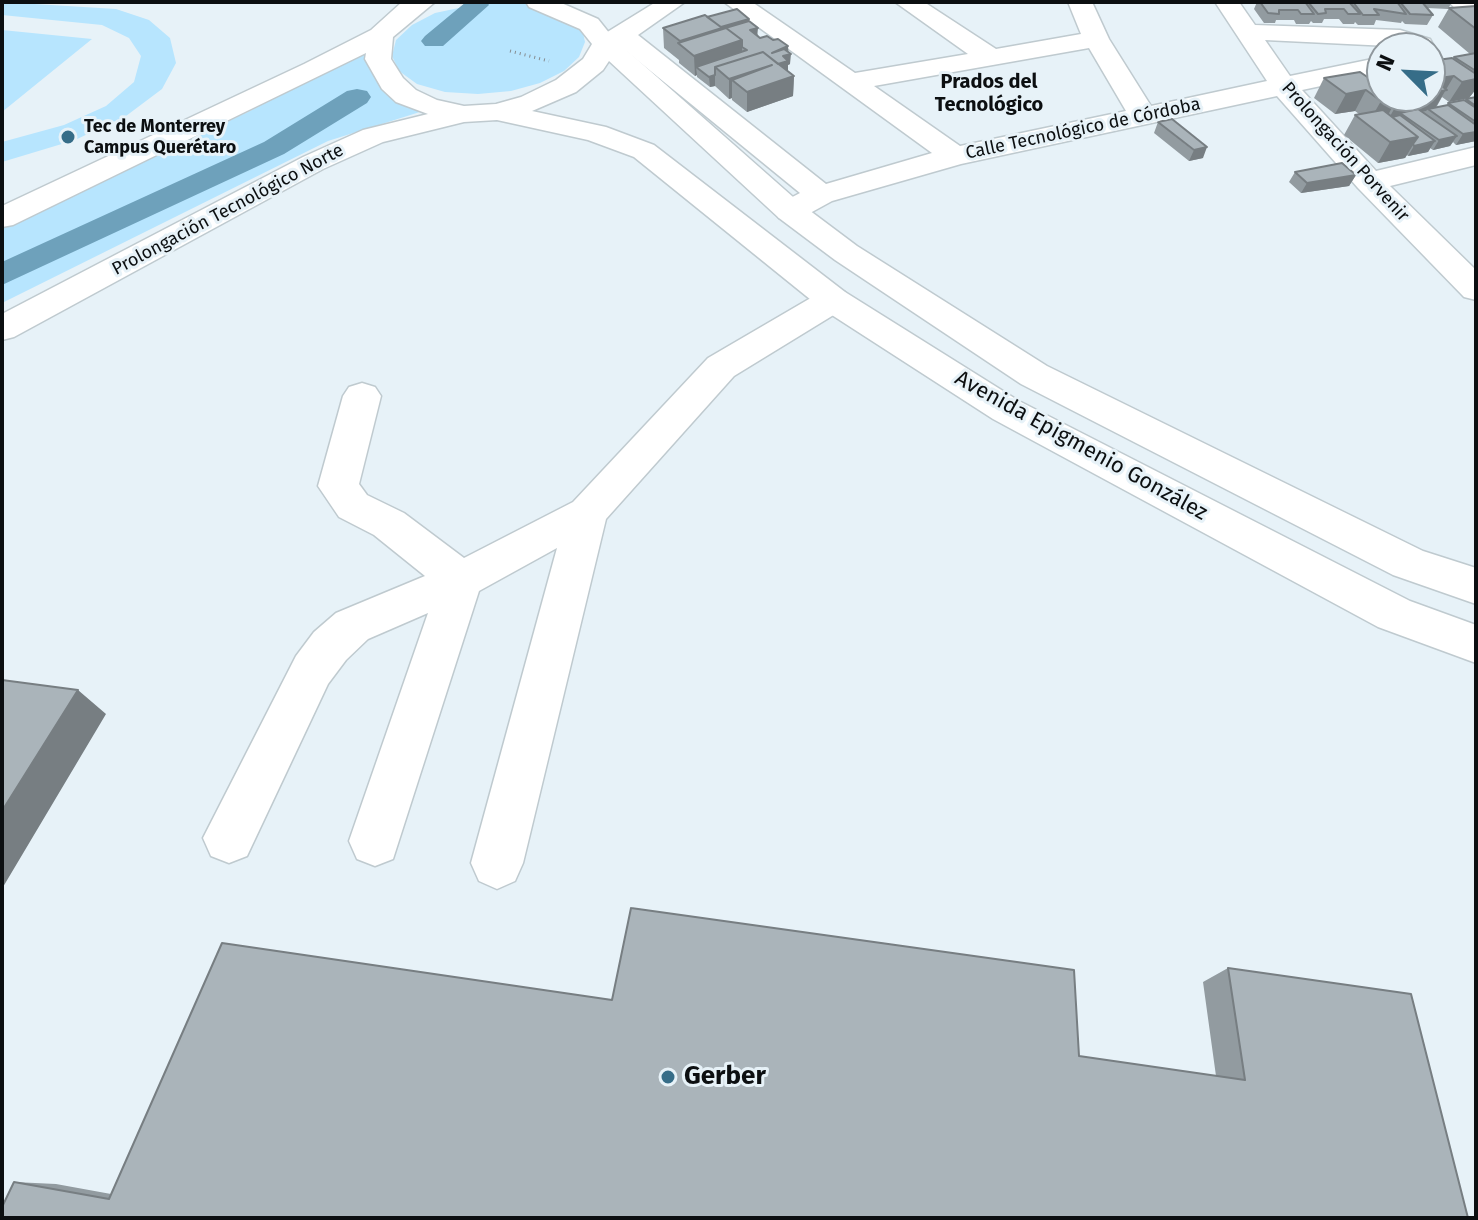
<!DOCTYPE html>
<html>
<head>
<meta charset="utf-8">
<style>
	body { margin:0 }
	#map { position:relative; width:1478px; height:1220px; overflow:hidden; background:#e7f2f8; font-family:"Fira Sans",sans-serif }
	canvas { display:block }
	.frame { position:absolute; inset:0; border:4px solid #0c0f11; pointer-events:none }
	.north { position:absolute; left:1366px; top:32px; width:80px; height:80px; box-sizing:border-box; background:#e7f2f8; border:2px solid #8f979c; border-radius:50%; rotate:294deg; font-size:22px; font-weight:700; line-height:32px; text-align:center; color:#0c0f11 }
	.north::after { content:''; display:block; margin:auto; width:28px; height:36px; background:#366d88; clip-path:polygon(50% 0,100% 100%,50% 72%,0 100%) }
</style>
</head>
<body>
<div id="map">
<canvas width="1478" height="1220"></canvas>
<div class="frame"></div>
<div class="north">N</div>
</div>
<script>
const c = document.querySelector('canvas').getContext('2d');
c.lineJoin = 'round';
function fillPath(path, color) { c.fillStyle = color; c.fill(path, 'evenodd'); }
const poly = rows => new Path2D(rows.map(r => 'M' + r).join(''));
function strokePath(path, color, width, dash) { c.strokeStyle = color; c.lineWidth = width; c.lineCap = dash ? 'butt' : 'round'; c.setLineDash(dash || []); c.stroke(path); }
function write(font, color, halo, rows, align = 'center') {
  c.font = font + ' "Fira Sans",sans-serif'; c.lineWidth = 6; c.setLineDash([]); c.textBaseline = 'middle'; c.strokeStyle = halo; c.fillStyle = color; for (const [text, x, y, turn = 0] of rows) {
    c.save(); c.translate(x, y); c.rotate((+turn || 0) * Math.PI / 180); c.textAlign = isNaN(turn) ? turn : align; if (halo) c.strokeText(text, 0, 0); c.fillText(text, 0, 0); c.restore();
  }
}
fillPath(poly([
	[2,2,116,9,149,20,170,38,176,63,162,89,126,116,75,140,2,162,2,142,64,125,106,106,134,82,141,56,129,38,102,25,2,15],
	[487,2,525,2,550,7,582,28,585,42,579,57,564,71,540,83,511,91,478,94,445,92,417,84,399,71,392,56,396,40,412,25,435,13],
	[2,30,92,39,2,112],
	[372,47,423,111,328,141,2,303,2,224,248,112]
]), '#b7e5fe');
fillPath(poly([
	[466,2,487,2,489,5,443,46,425,46,421,41,425,36,466,2],
	[357,89,367,91,371,97,367,103,284,154,2,285,2,262,264,142,347,91,357,89]
]), '#6ea1bb');
const minor = poly([
	[656,2,685,2,638,35,826,184,932,153,724,2,752,2,855,73,968,54,895,2,924,2,996,49,1081,34,1068,2,1092,2,1109,39,1151,106,1267,81,1215,2,1239,2,1255,25,1400,30,1430,39,1435,48,1430,54,1430,48,1265,40,1290,76,1382,57,1382,73,1302,90,1376,171,1476,147,1476,165,1390,186,1476,270,1476,300,1464,297,1358,188,1277,96,961,164,832,201,801,218,790,220,779,218,774,211,779,204,800,193,620,46,605,52,596,49,592,44,596,39,656,2],
	[1089,48,1126,111,960,146,874,86,1089,48],
	[1449,2,1475,2,1476,23,1467,21,1449,2],
	[833,289,845,292,850,300,845,308,734,376,606,519,523,863,515,881,497,889,479,881,471,863,557,548,479,591,393,859,375,866,357,859,349,841,428,613,368,639,346,660,328,684,247,856,229,863,211,856,203,838,296,656,314,632,336,613,425,576,374,535,339,517,318,486,343,396,349,387,362,383,375,387,381,396,359,484,367,495,404,513,464,558,573,502,708,358,821,292,833,289]
]);
const major = poly([
	[402,2,435,2,393,37,391,59,403,78,416,90,437,100,464,106,496,104,521,97,556,80,583,59,592,44,580,29,529,7,526,2,559,2,598,19,614,39,801,204,857,246,1047,366,1423,551,1476,568,1476,604,1393,575,1021,384,835,260,779,218,609,61,603,70,576,92,532,111,606,127,654,145,845,292,1019,401,1410,601,1476,625,1476,663,1378,627,993,419,821,308,634,157,588,140,497,120,464,122,383,142,323,169,14,337,2,340,2,314,303,157,363,130,428,114,396,102,382,89,365,59,366,53,13,225,2,227,2,206,304,64,371,30,402,2]
]);
strokePath(minor, '#bfcacf', 3);
strokePath(major, '#bfcacf', 3);
strokePath(poly([
	[510,51,549,61]
]), '#868d91', 3, [1, 4]);
fillPath(minor, '#fff');
fillPath(major, '#fff');
fillPath(poly([
	[1257,2,1452,2,1448,9,1427,8,1433,15,1427,25,1405,24,1402,21,1401,23,1376,20,1374,25,1358,25,1355,22,1354,24,1343,24,1339,19,1324,19,1322,23,1313,23,1311,21,1309,24,1296,24,1294,20,1276,20,1275,23,1264,23,1254,9],
	[1476,6,1476,89,1469,98,1476,97,1476,141,1456,145,1453,142,1450,146,1433,150,1430,148,1428,152,1408,156,1407,155,1405,158,1378,163,1344,135,1355,115,1359,114,1355,111,1335,114,1314,98,1324,78,1372,80,1374,77,1382,76,1382,96,1430,96,1454,57,1470,54,1438,27,1449,8],
	[1442,97,1449,102,1466,99,1465,100,1448,103,1447,106,1436,108],
	[707,17,749,21,760,38,773,40,788,46,790,64,788,65,788,71,794,76,793,96,747,112,732,100,732,98,729,99,715,86,710,87,697,77,697,75,695,76,679,63,679,60,664,48,663,28],
	[1158,122,1203,158,1189,161,1154,133],
	[1295,172,1356,175,1349,186,1301,193,1289,182],
	[1228,968,1468,1218,2,1218,14,1182,56,1184,111,1194,1079,1056,1216,1076,1203,982]
]), '#929ba0');
fillPath(poly([
	[749,19,749,29,742,40,742,60,715,67,696,67,697,75,695,76,694,56,680,44,680,41,718,28],
	[758,28,757,38,750,30],
	[788,46,788,55,791,54,790,64,788,65,788,71,794,76,793,96,747,112,747,92,732,80,732,98,729,99,729,79,772,53],
	[1475,71,1476,89,1469,98,1449,102,1462,82,1469,80],
	[715,75,715,86,710,87,709,77],
	[1454,76,1434,110,1428,109,1426,111,1404,115,1400,113,1399,116,1389,118,1401,97,1430,96,1430,83,1432,79],
	[1366,90,1355,111,1335,114,1346,94],
	[1397,98,1386,119,1369,122,1381,101],
	[1476,132,1476,141,1456,145,1463,134],
	[1457,136,1450,146,1433,150,1439,140],
	[1418,137,1405,158,1378,163,1390,142],
	[1435,141,1428,152,1408,156,1414,146],
	[1207,147,1203,158,1189,161,1194,150],
	[1356,175,1349,186,1301,193,1307,183],
	[78,690,106,714,3,887,2,811]
]), '#777e82');
const building = poly([
	[1260,2,1305,2,1314,14,1301,14,1298,10,1279,10,1279,14,1268,13,1260,2],
	[1308,2,1349,2,1360,14,1348,14,1344,9,1325,9,1326,13,1318,14,1308,2],
	[1353,2,1397,2,1406,14,1374,9,1379,15,1363,15,1353,2],
	[1400,2,1422,2,1433,15,1410,14,1400,2],
	[1476,6,1476,29,1449,8,1476,6],
	[737,9,749,19,721,27,707,17,737,9],
	[705,15,722,28,680,41,663,28,705,15],
	[749,21,758,28,750,30,760,38,767,36,773,40,778,39,788,46,772,53,784,49,791,54,783,56,788,61,778,64,763,52,715,67,715,75,709,77,696,67,747,50,742,47,742,40,726,28,722,29,749,21],
	[726,28,742,40,694,56,678,43,726,28],
	[763,52,794,76,747,92,732,80,772,65,729,79,715,67,763,52],
	[1476,53,1476,71,1454,57,1476,53],
	[1452,58,1476,74,1476,79,1462,82,1454,76,1432,79,1447,90,1430,93,1430,61,1452,58],
	[1360,72,1382,87,1382,96,1394,96,1397,98,1381,101,1366,90,1346,94,1324,78,1360,72],
	[1382,76,1382,83,1374,77,1382,76],
	[1476,97,1476,106,1466,99,1476,97],
	[1464,100,1476,108,1476,122,1448,103,1464,100],
	[1448,105,1476,125,1476,132,1463,134,1428,109,1448,105],
	[1418,109,1457,136,1439,140,1400,113,1418,109],
	[1383,110,1418,137,1390,142,1355,115,1383,110],
	[1400,115,1435,141,1414,146,1413,144,1418,137,1392,117,1400,115],
	[1172,119,1207,147,1194,150,1158,122,1172,119],
	[1342,163,1356,175,1307,183,1295,172,1342,163],
	[2,680,78,690,2,811,2,680],
	[631,908,1074,970,1079,1056,1245,1080,1228,968,1411,994,1468,1218,2,1218,2,1207,14,1182,109,1199,222,943,612,1000,631,908]
]);
fillPath(building, '#aab4ba');
strokePath(building, '#777e82', 2);
for (const [x, y, r, color] of [
	[68,137,8,"#366d88"],
	[668,1077,8,"#366d88"]
]) { const dot = new Path2D(); dot.arc(x, y, r, 0, 2 * Math.PI); c.fillStyle = color; c.fill(dot); strokePath(dot, '#e7f2f8', 3); }
write('bold 18px', '#0c0f11', '#e7f2f8', [
	["Tec de Monterrey",84,127],
	["Campus Querétaro",84,148]
], 'left');
write('18px', '#0c0f11', '#e7f2f8', [
	["Calle Tecnológico de Córdoba",1083,129,-12],
	["Prolongación Porvenir",1345,152,48],
	["Prolongación Tecnológico Norte",228,210,-28]
]);
write('bold 20px', '#0c0f11', '#e7f2f8', [
	["Prados del",989,82],
	["Tecnológico",989,105]
]);
write('22px', '#0c0f11', '#e7f2f8', [
	["Avenida Epigmenio González",1081,446,29]
]);
write('bold 26px', '#0c0f11', '#e7f2f8', [
	["Gerber",684,1077]
], 'left');
</script>
</body>
</html>
